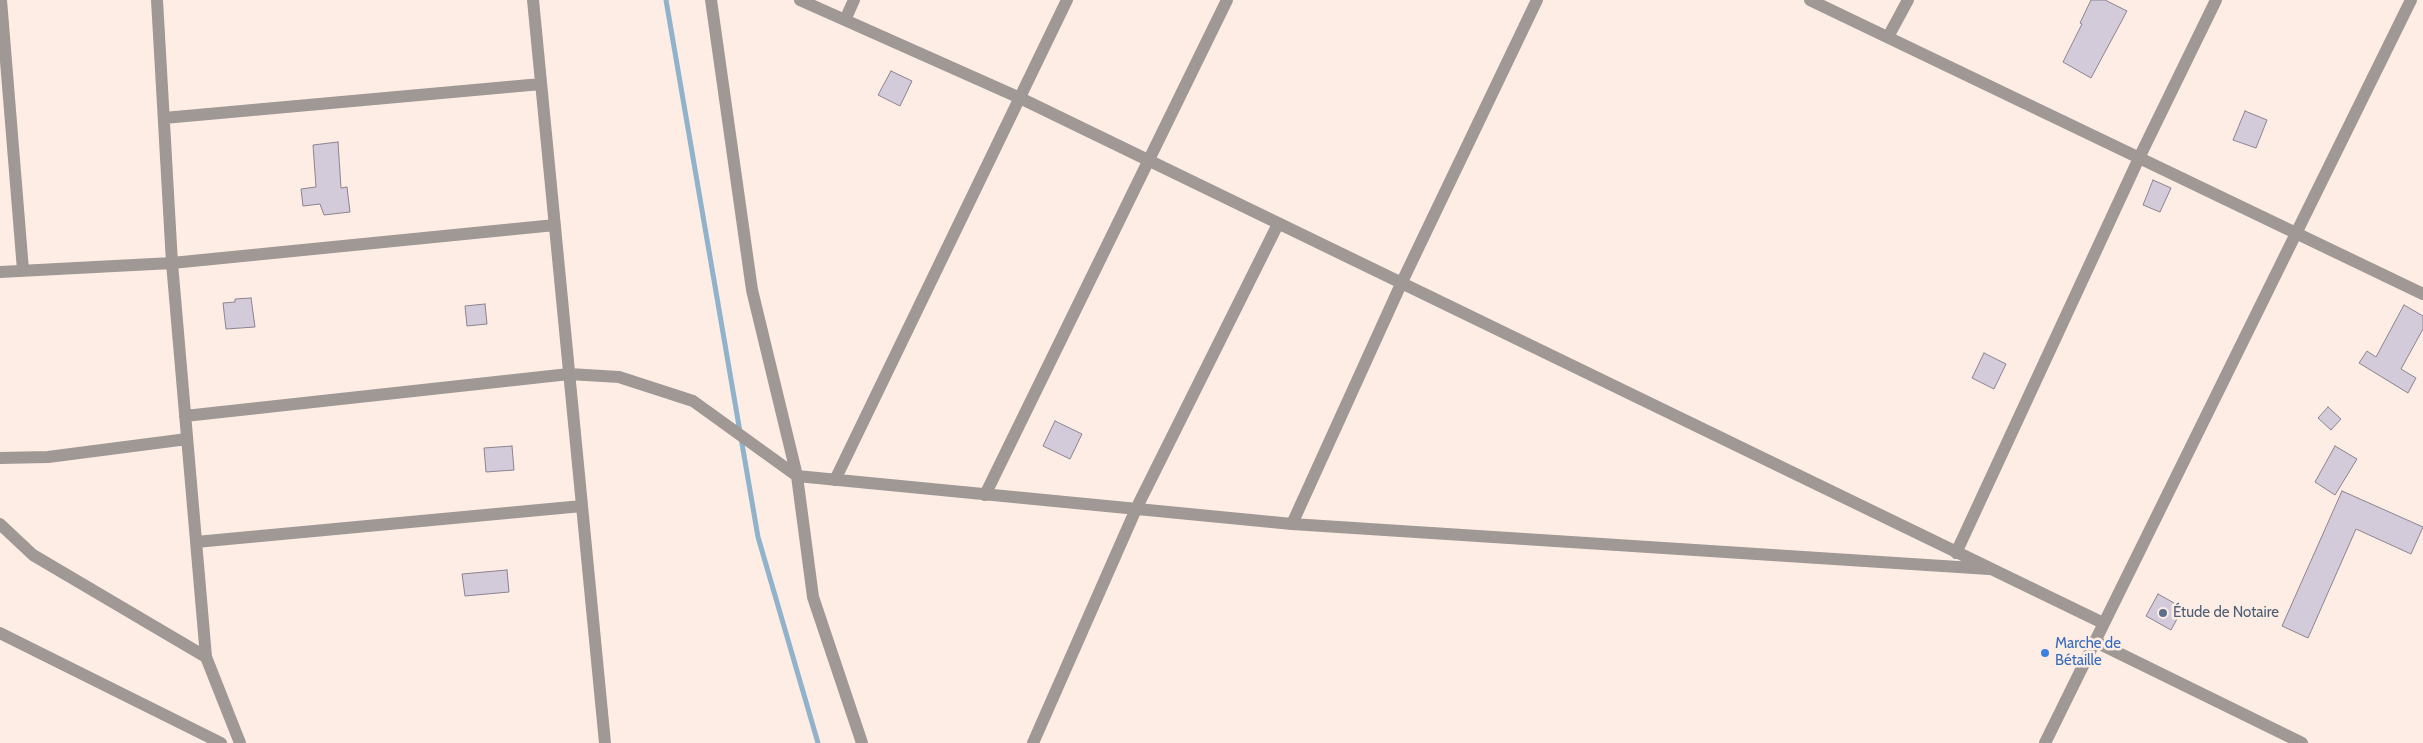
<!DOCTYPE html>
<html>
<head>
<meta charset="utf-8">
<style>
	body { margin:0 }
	canvas { display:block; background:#feede4 }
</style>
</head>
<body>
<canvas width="2423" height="743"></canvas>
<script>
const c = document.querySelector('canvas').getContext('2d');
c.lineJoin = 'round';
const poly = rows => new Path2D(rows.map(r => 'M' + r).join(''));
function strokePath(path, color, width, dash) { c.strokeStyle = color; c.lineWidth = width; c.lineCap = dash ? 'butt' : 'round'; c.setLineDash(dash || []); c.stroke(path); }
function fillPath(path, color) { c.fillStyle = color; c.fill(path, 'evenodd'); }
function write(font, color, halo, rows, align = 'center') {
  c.font = font + ' Cabin,sans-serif'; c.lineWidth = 5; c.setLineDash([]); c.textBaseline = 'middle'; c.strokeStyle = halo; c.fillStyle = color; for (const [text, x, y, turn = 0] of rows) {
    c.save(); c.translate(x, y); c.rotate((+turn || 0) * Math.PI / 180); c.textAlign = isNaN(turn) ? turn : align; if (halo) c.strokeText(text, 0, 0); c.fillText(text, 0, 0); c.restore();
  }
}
strokePath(poly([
	[666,0,758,537,818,743]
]), '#90b2cb', 5);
const building = poly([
	[2091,0,2105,0,2127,11,2091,78,2063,62,2082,24,2080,23,2091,0],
	[891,71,912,81,900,106,878,95,891,71],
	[2245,111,2267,120,2256,148,2233,140,2245,111],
	[338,142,341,188,347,187,350,212,324,215,320,204,303,206,301,189,316,187,313,145,338,142],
	[2153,180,2171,188,2160,212,2143,205,2153,180],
	[251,298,255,327,226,329,223,303,235,302,235,299,251,298],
	[485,304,487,324,467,326,465,306,485,304],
	[2404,305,2423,316,2423,329,2401,369,2416,378,2408,393,2359,363,2367,351,2376,357,2404,305],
	[1984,353,2006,364,1994,389,1972,378,1984,353],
	[2328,407,2341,419,2331,430,2318,418,2328,407],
	[1055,421,1082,434,1070,459,1043,446,1055,421],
	[512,446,514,470,486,472,484,448,512,446],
	[2335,446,2357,459,2335,495,2315,482,2335,446],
	[2342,491,2423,527,2411,554,2356,529,2308,638,2282,626,2342,491],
	[507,570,509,592,465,596,462,574,507,570],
	[2158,594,2183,608,2171,630,2146,616,2158,594]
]);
fillPath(building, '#d4cbda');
strokePath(building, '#8c8390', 1);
strokePath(poly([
	[1,0,23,270],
	[157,0,172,263,206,657,240,743],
	[533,0,605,743],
	[711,0,752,290,797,476,813,597,862,743],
	[800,0,1020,98,2103,623],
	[1810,0,2423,294],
	[845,20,854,0],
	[1888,37,1908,0],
	[164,118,541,84],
	[0,272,172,263,555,225],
	[185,416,569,374,619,377,693,401,797,476,1292,524,1989,569],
	[0,458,48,457,187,439],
	[835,480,1067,0],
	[985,495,1227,0],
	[0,524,33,555,206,657],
	[1292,524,1401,284,1537,0],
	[196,542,582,506],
	[1956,553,2139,158,2216,0],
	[0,633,221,743],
	[2094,641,2302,743],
	[1033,743,1136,509,1278,224],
	[2045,743,2411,0]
]), '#9f9895', 12);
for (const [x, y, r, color] of [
	[2163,613,5,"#5c6f8a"],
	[2045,653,5,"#3f7fe0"]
]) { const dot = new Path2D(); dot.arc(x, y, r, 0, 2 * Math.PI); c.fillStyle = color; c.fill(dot); strokePath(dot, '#feede4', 2); }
write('15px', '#4e5e75', '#feede4', [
	["Étude de Notaire",2173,613]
], 'left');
write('15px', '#366cbe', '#feede4', [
	["Marche de",2055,644],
	["Bétaille",2055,661]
], 'left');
</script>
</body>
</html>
